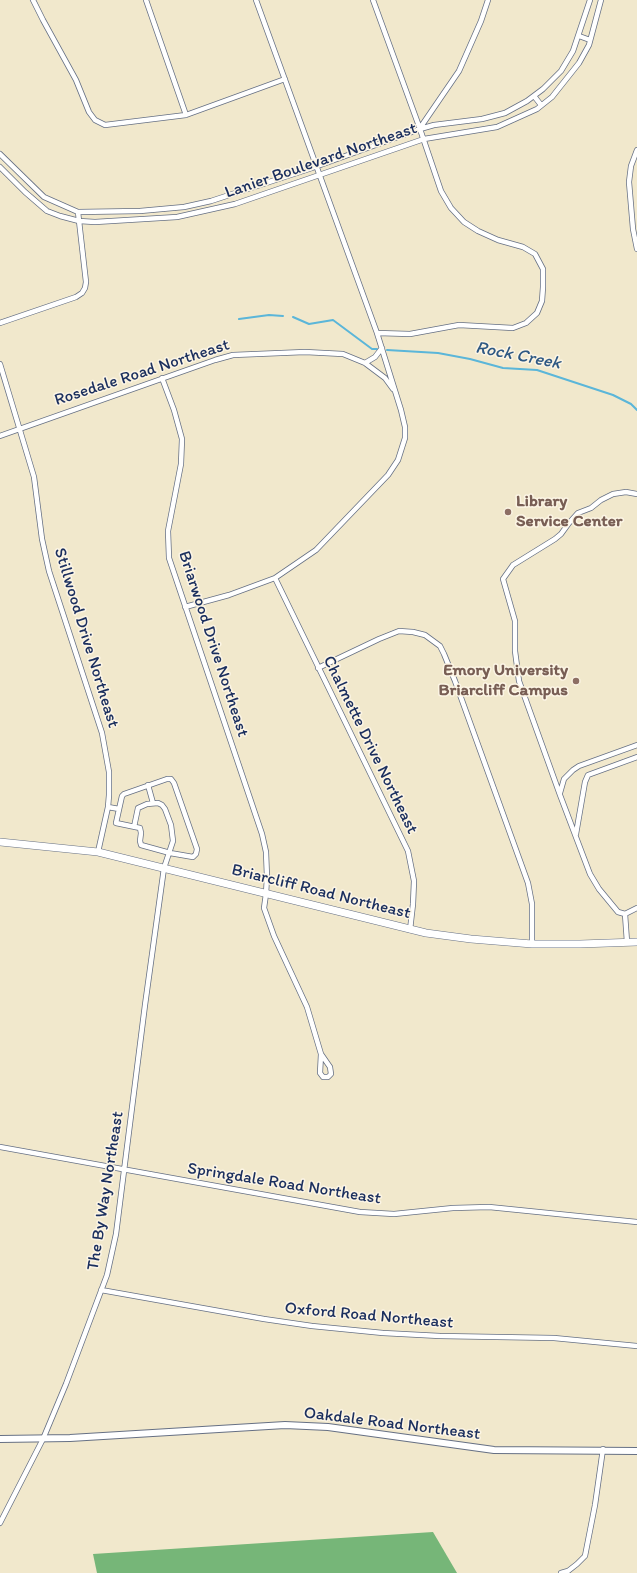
<!DOCTYPE html>
<style>
body{margin:0}
canvas{display:block;background:#f1e8cc}
</style>
<canvas width="637" height="1573"></canvas>
<script>
const g = document.querySelector('canvas').getContext('2d');
g.lineJoin = 'round';
function fill(path, color) { g.fillStyle = color; g.fill(path, 'evenodd'); }
const poly = rows => new Path2D(rows.map(r => 'M' + r).join(''));
function stroke(path, color, width, dash) { g.strokeStyle = color; g.lineWidth = width; g.lineCap = dash ? 'butt' : 'round'; g.setLineDash(dash || []); g.stroke(path); }
function label(font, color, halo, rows, align = 'center') {
  g.font = font + ' Itim,sans-serif'; g.lineWidth = 3; g.setLineDash([]); g.textBaseline = 'middle'; g.strokeStyle = halo; g.fillStyle = color; for (const [text, x, y, turn = 0] of rows) {
    g.save(); g.translate(x, y); g.rotate((+turn || 0) * Math.PI / 180); g.textAlign = isNaN(turn) ? turn : align; if (halo) g.strokeText(text, 0, 0); g.fillText(text, 0, 0); g.restore();
  }
}
fill(poly([
 [433,1532,457,1573,97,1573,93,1554]
]), '#76b678');
stroke(poly([
 [293,317,309,324,333,320,372,349,377,349],
 [239,319,269,315,283,316],
 [387,350,438,353,470,359,503,368,537,370,613,395,631,404,637,410]
]), '#5bb6d9', 2);
const minor = poly([
 [33,0,43,20,76,80,89,112,95,120,105,125,186,115,285,79],
 [146,0,186,115],
 [373,0,420,129,441,191,451,208,464,222,478,231,498,240,523,247,535,254,543,269,543,287,542,301,537,313,526,323,513,328,459,325,410,334,377,333],
 [579,36,590,40],
 [534,96,541,105],
 [420,128,459,71,481,21,488,0],
 [637,150,631,166,629,182,633,229,637,249],
 [0,154,44,197,78,212,140,211,184,207,211,201,312,168,420,129,434,125,482,119,505,113,527,101,543,89,561,71,573,51,590,0],
 [0,167,25,192,47,211,60,216,79,221,95,222,177,217,235,204,424,139,497,127,537,109,552,97,579,63,589,45,601,0],
 [0,323,76,297,82,293,85,288,86,282,78,212],
 [365,363,375,357,382,348],
 [0,364,34,477,42,539,49,571,102,733,109,772,109,795,108,807,98,852],
 [162,378,174,410,182,439,181,464,168,531,169,558,262,834,266,852,267,877,266,894,264,908,274,936,307,1007,321,1054,330,1067,331,1074,328,1077,323,1077,320,1073,321,1054],
 [0,436,215,360,233,355,305,352,343,354,365,363,385,378,393,389],
 [275,578,408,851,414,881,413,904,410,930],
 [185,607,229,595,275,578,316,550,388,475,398,460,405,438,405,427,401,410,377,333,256,0],
 [318,668,379,639,399,631,413,632,425,635,440,646,444,654,455,681,528,883,532,904,532,944],
 [167,779,171,779,174,783,197,849,196,854,193,857,170,853,141,845,140,841,141,833,140,828,116,823,122,796,124,794,167,779],
 [148,785,153,803],
 [560,793,564,779,573,770,579,766,637,745],
 [108,807,119,809],
 [576,834,585,782,588,775,637,757],
 [625,914,618,912,599,889,590,874,560,795,519,681,515,651,515,621,503,579,513,565,555,539,561,534,569,523,578,513,591,508,601,500,613,494,626,492,637,494],
 [627,942,625,914,637,908],
 [0,1147,360,1212,394,1214,453,1208,489,1207,637,1222],
 [101,1290,264,1319,312,1326,383,1333,440,1336,554,1338,637,1346],
 [0,1523,43,1439,66,1384,107,1275,116,1234,145,1005,164,868,173,841,171,825,165,809,162,805,158,803,147,804,138,808,134,827],
 [561,1573,568,1571,577,1564,585,1556,595,1505,603,1449]
]);
const tertiary = poly([
 [0,1439,70,1438,285,1425,328,1427,494,1450,637,1451]
]);
const secondary = poly([
 [0,842,98,852,426,933,471,939,532,944,580,944,637,942]
]);
stroke(minor, '#667084', 6);
stroke(tertiary, '#667084', 8);
stroke(secondary, '#667084', 8);
stroke(minor, '#fff', 4.5);
stroke(tertiary, '#fff', 6);
stroke(secondary, '#fff', 7);
for (const [x, y, r, color] of [
 [508,512,4,"#8d6e63"],
 [576,681,4,"#8d6e63"]
]) { const dot = new Path2D(); dot.arc(x, y, r, 0, 2 * Math.PI); g.fillStyle = color; g.fill(dot); stroke(dot, '#fcf5e5', 1.5); }
label('17px', '#1b2f5e', '#fcf5e5', [
 ["Lanier Boulevard Northeast",321,161,-19],
 ["Rosedale Road Northeast",142,373,-18],
 ["Stillwood Drive Northeast",86,638,73],
 ["Briarwood Drive Northeast",213,644,72],
 ["Chalmette Drive Northeast",370,745,64],
 ["Briarcliff Road Northeast",321,892,14],
 ["Springdale Road Northeast",284,1184,9],
 ["The By Way Northeast",106,1191,-81],
 ["Oxford Road Northeast",369,1316,5],
 ["Oakdale Road Northeast",392,1424,7]
]);
label('bold 17px', '#785e54', '#fcf5e5', [
 ["Library",516,502],
 ["Service Center",516,522],
 ["Emory University",568,671,"right"],
 ["Briarcliff Campus",568,691,"right"]
], 'left');
label('italic 18px', '#2e5883', '#fcf5e5', [
 ["Rock Creek",518,356,11]
]);
</script>
